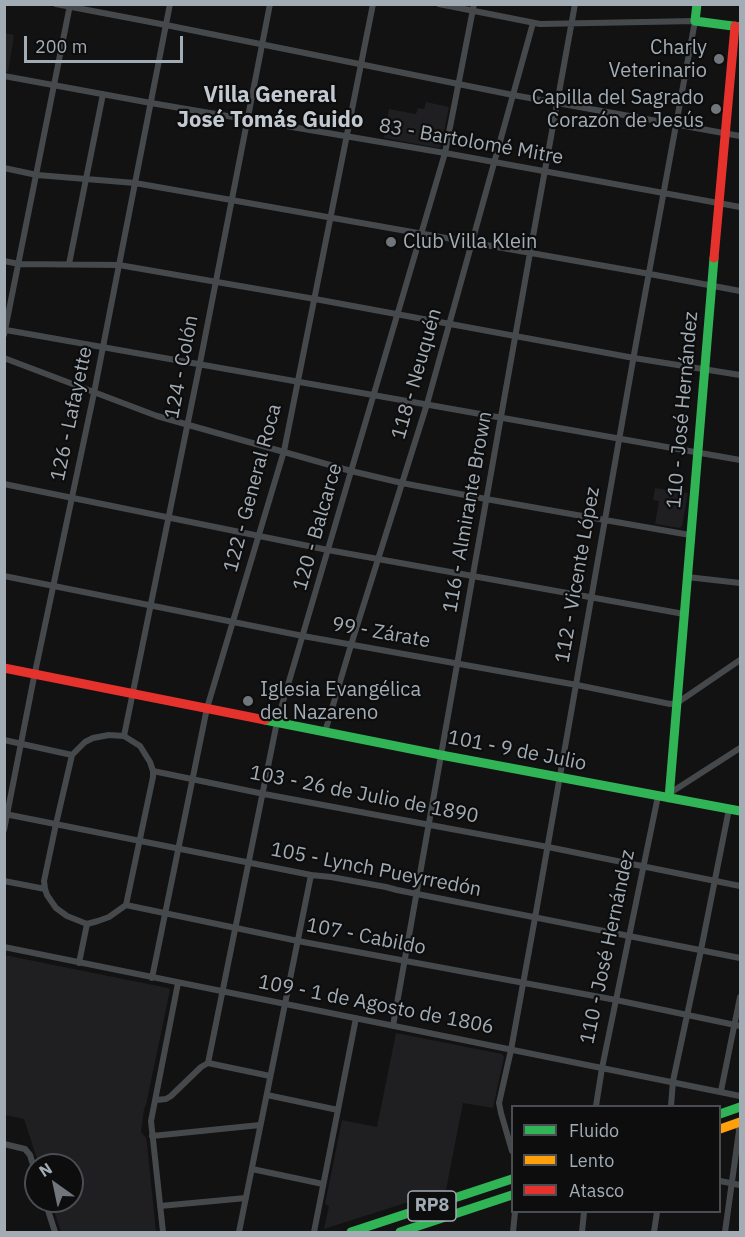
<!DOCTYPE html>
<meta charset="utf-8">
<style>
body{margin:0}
#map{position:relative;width:745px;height:1237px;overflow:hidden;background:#121213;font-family:"IBM Plex Sans",sans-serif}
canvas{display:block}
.frame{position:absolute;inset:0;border:6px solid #a2acb5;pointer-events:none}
.legend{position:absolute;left:511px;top:1105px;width:210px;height:108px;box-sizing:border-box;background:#0d0d0e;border:2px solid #494d51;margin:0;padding:8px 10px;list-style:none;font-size:18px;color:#a2acb5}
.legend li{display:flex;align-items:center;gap:12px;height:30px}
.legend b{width:30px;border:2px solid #494d51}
.north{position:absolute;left:24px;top:1153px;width:60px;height:60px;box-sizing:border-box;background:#0d0d0e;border:2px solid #494d51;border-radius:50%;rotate:327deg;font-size:16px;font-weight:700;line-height:24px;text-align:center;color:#a2acb5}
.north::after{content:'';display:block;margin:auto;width:21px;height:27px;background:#70767c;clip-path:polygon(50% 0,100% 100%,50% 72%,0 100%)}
.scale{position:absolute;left:24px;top:36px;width:159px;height:27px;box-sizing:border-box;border:3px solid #a2acb5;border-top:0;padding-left:8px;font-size:18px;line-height:21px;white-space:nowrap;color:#a2acb5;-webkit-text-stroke:4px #0d0d0e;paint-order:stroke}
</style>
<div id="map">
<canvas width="745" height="1237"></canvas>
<div class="frame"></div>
<ul class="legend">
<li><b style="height:8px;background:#30b455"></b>Fluido</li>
<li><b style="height:8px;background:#ff9f0a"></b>Lento</li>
<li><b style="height:8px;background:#e5322d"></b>Atasco</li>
</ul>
<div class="north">N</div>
<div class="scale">200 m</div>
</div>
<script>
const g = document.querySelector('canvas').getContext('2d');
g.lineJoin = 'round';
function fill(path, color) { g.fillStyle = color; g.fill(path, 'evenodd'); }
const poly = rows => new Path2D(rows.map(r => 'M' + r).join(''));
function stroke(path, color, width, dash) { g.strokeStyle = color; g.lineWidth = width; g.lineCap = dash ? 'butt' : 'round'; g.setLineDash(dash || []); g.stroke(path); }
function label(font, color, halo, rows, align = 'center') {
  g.font = font + ' "IBM Plex Sans",sans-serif'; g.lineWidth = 4.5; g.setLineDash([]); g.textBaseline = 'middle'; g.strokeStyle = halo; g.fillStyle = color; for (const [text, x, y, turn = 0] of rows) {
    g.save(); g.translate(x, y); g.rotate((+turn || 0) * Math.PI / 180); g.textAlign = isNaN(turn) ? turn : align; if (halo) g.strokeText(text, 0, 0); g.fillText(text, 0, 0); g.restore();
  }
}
fill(poly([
 [5,33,14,35,8,72,5,71],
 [426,102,449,107,441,146,439,148,384,138,389,109,416,114,418,108,424,109],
 [655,488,688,493,682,526,680,528,655,524,659,501,653,500],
 [4,955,168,988,170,990,146,1105,144,1109,141,1132,146,1138,147,1144,156,1232,61,1232,51,1201,72,1201,72,1165,39,1165,24,1119,5,1115],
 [396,1033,502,1054,504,1057,493,1108,463,1103,446,1190,324,1229,329,1206,325,1204,342,1120,377,1127]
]), '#1f1f21');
stroke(poly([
 [56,4,166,25,513,95,740,136],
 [439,4,540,24,695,21,635,349,535,918,511,1050,499,1103,501,1113,512,1151],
 [4,76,151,103,445,153,740,207],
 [4,168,37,175,135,183,650,274,740,291],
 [4,261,19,264,119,265,315,299,634,358,740,375],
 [69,264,103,94],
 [6,330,740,460],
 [4,335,70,5],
 [4,358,157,416,351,471,402,483,486,499,690,535],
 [4,484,328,550,684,614],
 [4,576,303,636,577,685,670,704,677,703,740,660],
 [687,577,740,583],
 [325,732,351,645,427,404,533,23],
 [109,735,124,736,140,746,150,762,153,771,153,777,126,905,109,917,98,921,87,924,67,916,56,908,47,895,45,889,44,881,56,824,72,755,85,742,93,738,109,735],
 [124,736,200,363,270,4],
 [4,740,72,755],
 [153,771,264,794,548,847,740,886],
 [670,793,740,748],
 [5,814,311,875,331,877,386,887,397,890,740,958],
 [4,830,33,682,94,393,170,4],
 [4,881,45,889],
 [126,905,298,941,616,1000,740,1026],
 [4,947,740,1096],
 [79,963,87,924],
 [152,978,207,708,284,451,373,4],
 [393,1026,530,253,575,4],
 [208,1063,277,722,445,153,474,4],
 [721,1091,740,997],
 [267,1095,338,1110],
 [156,1100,166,1099,171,1096,201,1067,208,1063,270,1076],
 [596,1106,602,1068,658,796],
 [671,1106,673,1081,701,950,729,809],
 [152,1136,260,1125],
 [4,1144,25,1149,30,1155,36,1174],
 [252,1169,323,1184],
 [720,1181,740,1185],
 [45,1201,55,1232],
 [160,1206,246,1198],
 [163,1232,151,1121,178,983],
 [239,1232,311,875],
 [314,1232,356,1018],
 [513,1232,515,1212],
 [582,1232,584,1212],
 [654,1232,657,1212],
 [725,1232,739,1131,738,1123]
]), '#46494c', 6);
stroke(poly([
 [697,4,695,21,740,27],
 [265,720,441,755,740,811],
 [669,798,714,258],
 [720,1114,740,1107],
 [351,1232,512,1179],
 [400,1232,512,1195]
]), '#30b455', 9);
stroke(poly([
 [720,1129,740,1122]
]), '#ff9f0a', 9);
stroke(poly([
 [714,258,735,26],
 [4,668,265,720]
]), '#e5322d', 9);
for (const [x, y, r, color] of [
 [719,59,6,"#70767c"],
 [716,109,6,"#70767c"],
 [391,242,6,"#70767c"],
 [248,701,6,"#70767c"]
]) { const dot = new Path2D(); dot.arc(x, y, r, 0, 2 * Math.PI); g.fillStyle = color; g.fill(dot); stroke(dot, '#0d0d0e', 2); }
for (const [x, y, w] of [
 [432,1206,48]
]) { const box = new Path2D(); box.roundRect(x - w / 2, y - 15, w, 30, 4.5); g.fillStyle = '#0d0d0e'; g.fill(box); stroke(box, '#a2acb5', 1.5); }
label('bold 18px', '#a2acb5', null, [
 ["RP8",432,1206]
]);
label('20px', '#a2acb5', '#0d0d0e', [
 ["Charly",707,48],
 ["Veterinario",707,71],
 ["Capilla del Sagrado",704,98],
 ["Corazón de Jesús",704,121],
 ["Club Villa Klein",403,242,"left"],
 ["Iglesia Evangélica",260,690,"left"],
 ["del Nazareno",260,713,"left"]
], 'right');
label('20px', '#a2acb5', '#0d0d0e', [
 ["83 - Bartolomé Mitre",471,142,10],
 ["124 - Colón",182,367,-79],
 ["118 - Neuquén",417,374,-74],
 ["110 - José Hernández",683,410,-85],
 ["126 - Lafayette",72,414,-78],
 ["122 - General Roca",253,488,-75],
 ["116 - Almirante Brown",468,512,-80],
 ["120 - Balcarce",318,527,-74],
 ["112 - Vicente López",578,575,-80],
 ["99 - Zárate",381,633,10],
 ["101 - 9 de Julio",517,751,11],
 ["103 - 26 de Julio de 1890",364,795,11],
 ["105 - Lynch Pueyrredón",376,870,11],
 ["107 - Cabildo",366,937,11],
 ["110 - José Hernández",608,947,-78],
 ["109 - 1 de Agosto de 1806",376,1005,11]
]);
label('bold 22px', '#c3c9d1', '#0d0d0e', [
 ["Villa General",270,96],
 ["José Tomás Guido",270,121]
]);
</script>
